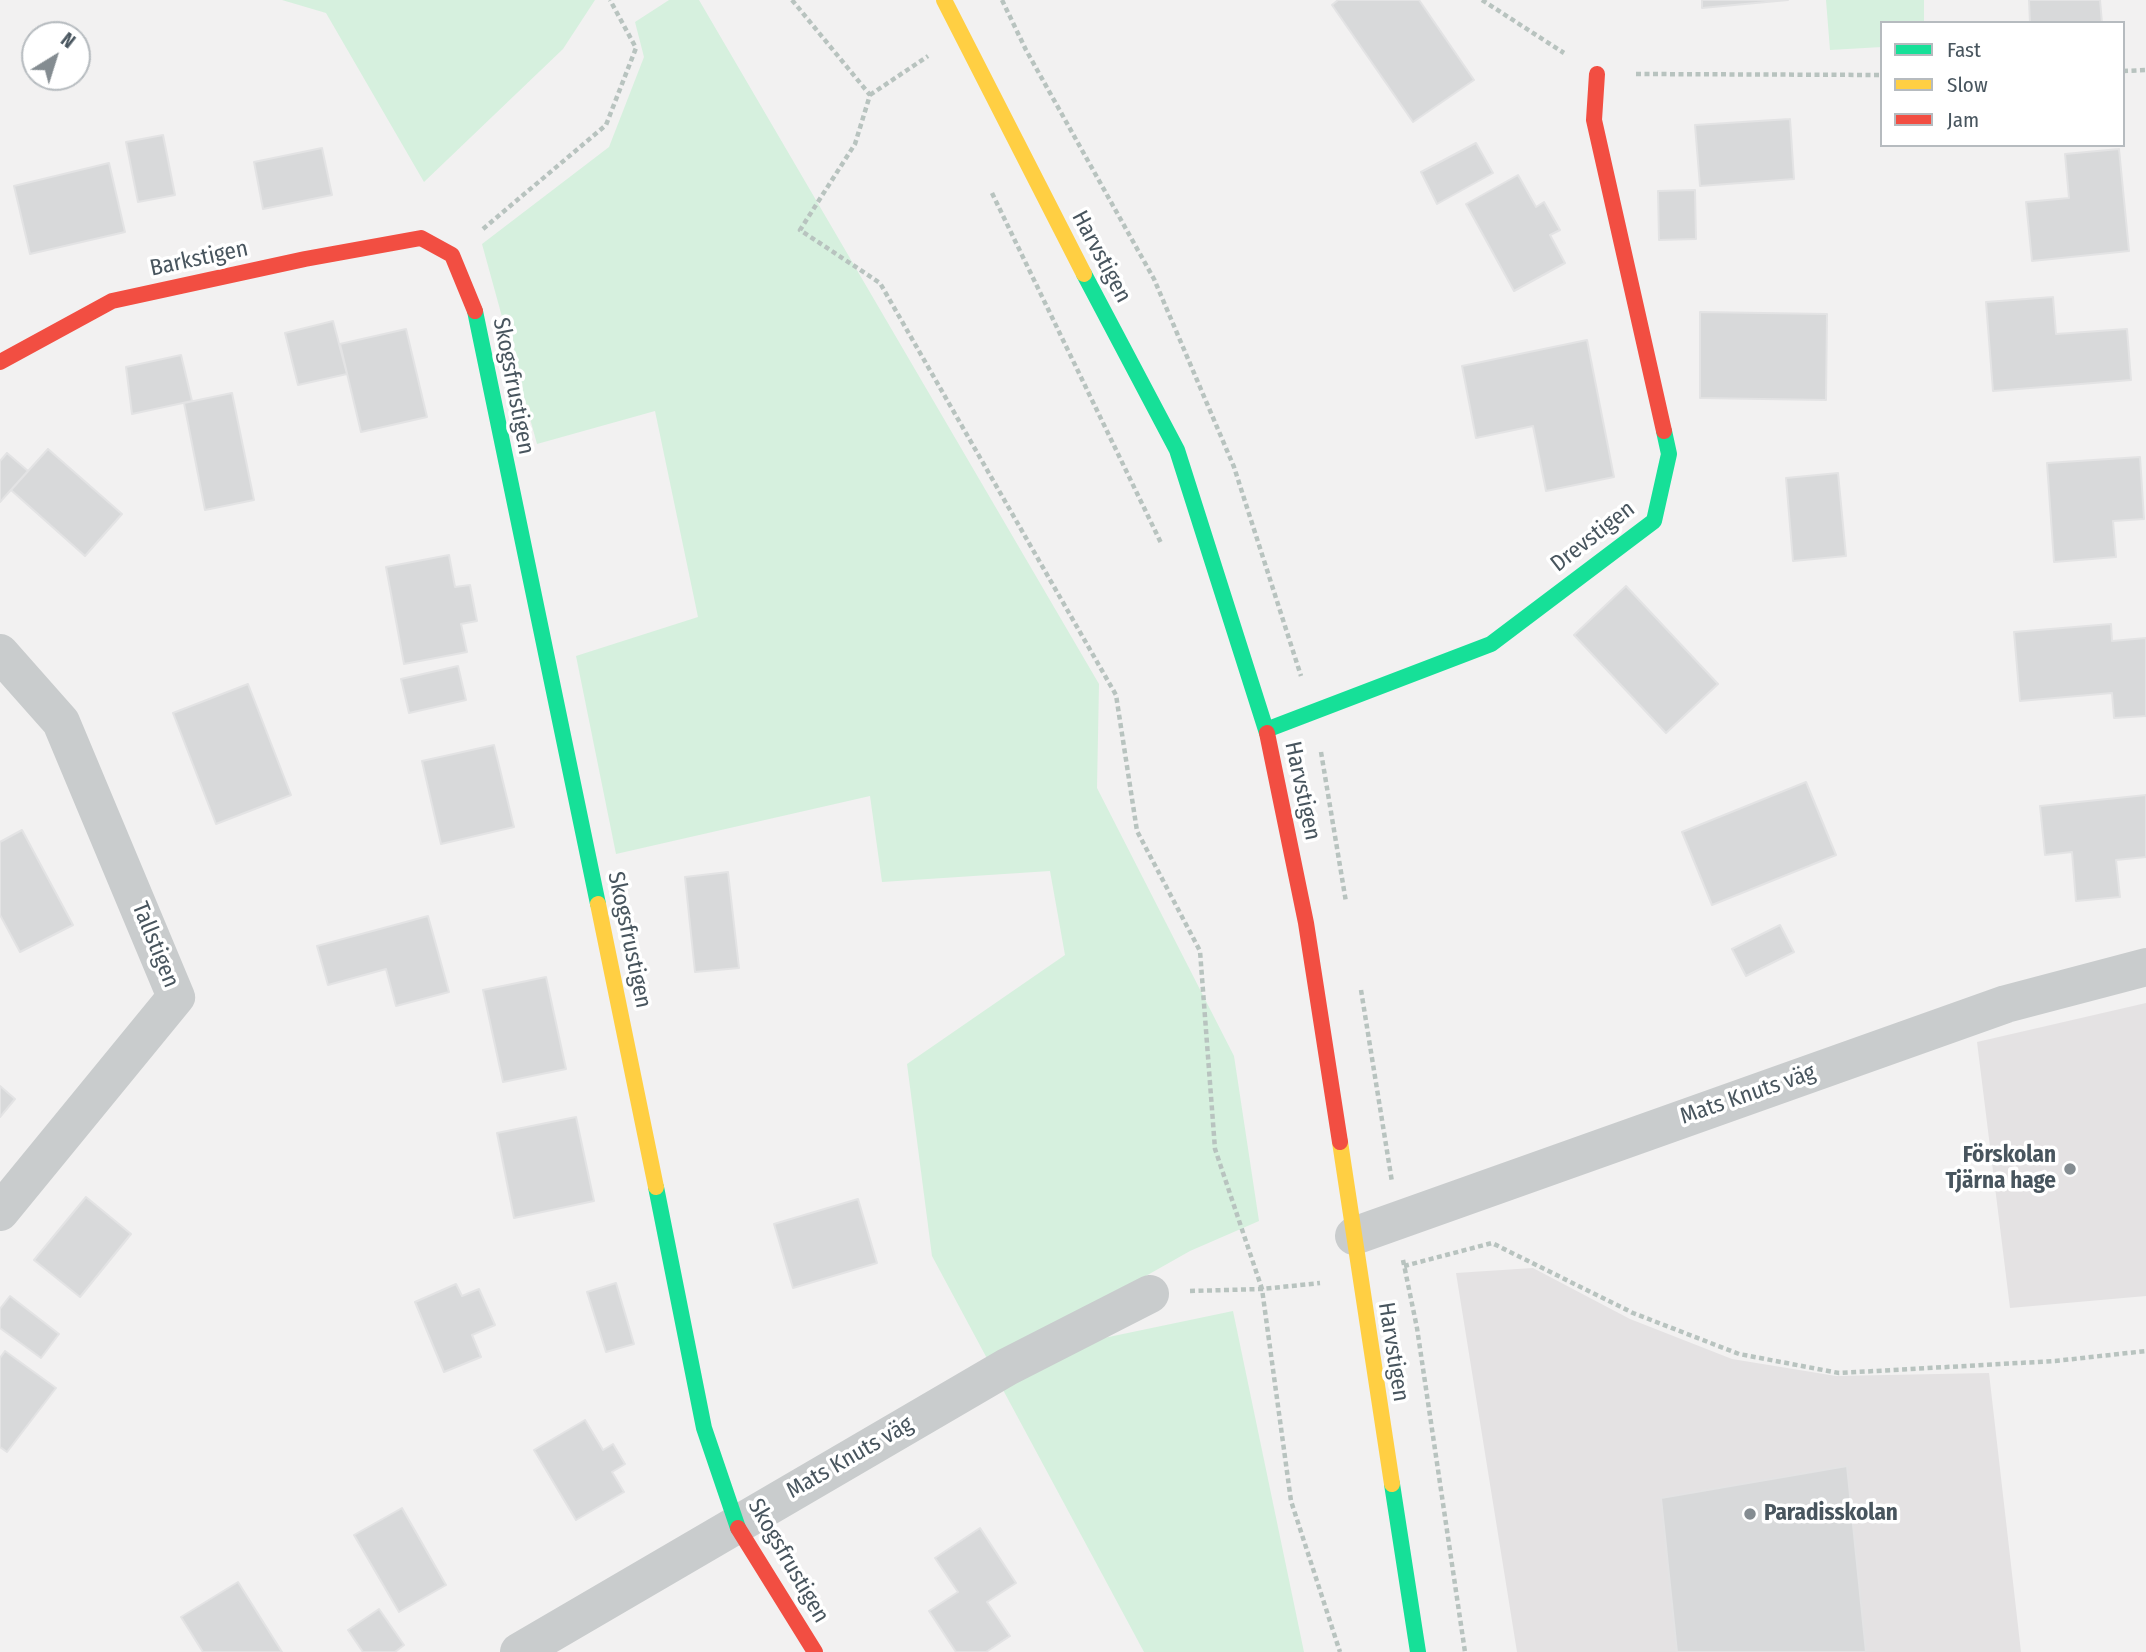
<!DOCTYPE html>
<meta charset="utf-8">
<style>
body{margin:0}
#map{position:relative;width:2146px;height:1652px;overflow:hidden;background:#f2f1f1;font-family:"Fira Sans Condensed",sans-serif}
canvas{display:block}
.legend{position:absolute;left:1880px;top:21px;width:245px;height:126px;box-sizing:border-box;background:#fff;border:2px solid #b6bbbf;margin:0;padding:9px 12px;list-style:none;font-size:21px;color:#48555e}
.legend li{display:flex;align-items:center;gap:14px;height:35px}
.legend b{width:35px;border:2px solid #b6bbbf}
.north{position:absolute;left:21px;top:21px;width:70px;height:70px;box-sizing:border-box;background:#fff;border:2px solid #b6bbbf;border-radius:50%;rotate:38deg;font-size:19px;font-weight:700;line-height:28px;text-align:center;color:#48555e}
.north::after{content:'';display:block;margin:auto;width:24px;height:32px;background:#848c91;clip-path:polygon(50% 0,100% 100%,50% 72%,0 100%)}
</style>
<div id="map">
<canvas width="2146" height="1652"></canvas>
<ul class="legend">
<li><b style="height:9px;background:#16e098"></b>Fast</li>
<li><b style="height:9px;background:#ffcf43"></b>Slow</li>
<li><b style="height:9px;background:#f24e42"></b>Jam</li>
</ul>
<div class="north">N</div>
</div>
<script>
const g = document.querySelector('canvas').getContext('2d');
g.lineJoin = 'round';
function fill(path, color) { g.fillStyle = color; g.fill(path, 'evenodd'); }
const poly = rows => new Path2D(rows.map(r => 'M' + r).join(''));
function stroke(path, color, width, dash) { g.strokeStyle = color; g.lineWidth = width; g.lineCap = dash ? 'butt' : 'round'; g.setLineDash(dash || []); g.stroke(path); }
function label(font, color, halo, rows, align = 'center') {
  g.font = font + ' "Fira Sans Condensed",sans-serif'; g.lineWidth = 7; g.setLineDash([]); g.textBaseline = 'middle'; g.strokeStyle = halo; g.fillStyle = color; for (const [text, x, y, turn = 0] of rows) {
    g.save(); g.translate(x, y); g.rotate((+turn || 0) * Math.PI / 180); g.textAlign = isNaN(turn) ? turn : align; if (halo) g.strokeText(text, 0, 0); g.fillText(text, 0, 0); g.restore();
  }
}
fill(poly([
 [2146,1003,2146,1296,2010,1308,1977,1042],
 [1533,1268,1630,1319,1732,1359,1836,1376,1989,1373,2021,1652,1517,1652,1456,1273]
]), '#e4e2e3');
fill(poly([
 [282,0,595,0,563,49,424,182,326,13],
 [669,0,699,0,1099,684,1097,788,1234,1056,1259,1221,1190,1251,990,1364,932,1256,907,1064,1065,955,1050,871,882,882,870,796,616,854,576,656,698,617,655,411,537,444,482,244,609,147,644,57,635,22],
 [1826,0,1924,0,1924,23,1882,23,1882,47,1830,50],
 [1233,1311,1304,1652,1144,1652,1002,1388,1099,1339]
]), '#d6f0de');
const building = poly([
 [1338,0,1419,0,1474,80,1413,122,1332,5,1338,0],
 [1702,0,1788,0,1702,8,1702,0],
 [2029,0,2100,0,2102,23,2030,23,2029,0],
 [1790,119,1794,179,1700,186,1695,125,1790,119],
 [163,135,175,195,138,202,126,142,163,135],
 [1476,143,1493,173,1437,204,1421,172,1476,143],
 [322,148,332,195,263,209,254,162,322,148],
 [2119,149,2129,251,2032,261,2026,202,2069,198,2065,154,2119,149],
 [109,163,125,232,30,254,14,186,109,163],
 [1518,175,1536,207,1544,202,1560,230,1550,235,1565,263,1514,291,1466,204,1518,175],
 [1695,190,1696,239,1659,240,1658,191,1695,190],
 [2053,297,2056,334,2127,329,2131,380,1993,391,1986,302,2053,297],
 [1700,312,1827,314,1826,400,1700,398,1700,312],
 [333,321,347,374,298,385,285,333,333,321],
 [406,329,427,417,361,432,340,344,406,329],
 [1587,340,1614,477,1546,491,1533,426,1476,438,1462,366,1587,340],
 [181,355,192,401,132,414,126,367,181,355],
 [232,393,254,500,205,510,184,403,232,393],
 [48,449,122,514,85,556,11,490,48,449],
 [7,453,28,471,0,502,0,461,7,453],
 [2140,457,2144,519,2113,521,2116,557,2054,562,2047,463,2140,457],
 [1838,473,1846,556,1793,561,1786,478,1838,473],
 [449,555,455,587,470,585,477,621,461,624,467,652,404,664,386,567,449,555],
 [1626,586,1718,684,1666,733,1574,635,1626,586],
 [2111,624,2112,641,2146,638,2146,716,2114,718,2112,693,2020,701,2014,632,2111,624],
 [458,666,466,700,409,713,401,679,458,666],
 [248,684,291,795,216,824,173,713,248,684],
 [494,745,514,827,441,844,422,761,494,745],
 [1806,782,1836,855,1712,905,1682,832,1806,782],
 [2146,795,2146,857,2116,860,2120,897,2076,901,2072,852,2045,855,2040,806,2146,795],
 [22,830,73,925,20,952,0,915,0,842,22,830],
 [728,872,739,968,695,972,685,877,728,872],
 [428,916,449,992,396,1006,386,969,328,985,317,946,428,916],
 [1780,925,1794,952,1746,976,1732,949,1780,925],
 [546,977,566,1069,503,1082,483,990,546,977],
 [0,1086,15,1099,0,1117,0,1086],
 [576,1117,594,1201,514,1218,497,1133,576,1117],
 [86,1197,131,1234,80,1297,34,1260,86,1197],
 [858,1199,877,1263,793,1288,774,1224,858,1199],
 [616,1283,634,1344,606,1352,587,1292,616,1283],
 [456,1284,462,1296,479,1289,495,1325,472,1335,481,1357,444,1372,415,1302,456,1284],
 [10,1296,59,1334,41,1358,0,1328,0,1309,10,1296],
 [5,1351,56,1388,7,1452,0,1447,0,1358,5,1351],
 [585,1420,603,1450,613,1444,625,1464,612,1472,624,1492,576,1520,534,1450,585,1420],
 [1847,1466,1866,1652,1677,1652,1661,1498,1847,1466],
 [402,1508,446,1585,399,1612,354,1535,402,1508],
 [980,1528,1016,1583,987,1602,1010,1636,986,1652,956,1652,929,1611,958,1592,935,1558,980,1528],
 [238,1582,282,1652,203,1652,181,1617,238,1582],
 [379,1609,404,1645,395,1652,363,1652,348,1630,379,1609]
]);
fill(building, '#d8d9da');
stroke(building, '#e3e3e4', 2);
stroke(poly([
 [792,0,870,95,855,144,800,230,880,283,1116,695,1137,831,1200,951,1215,1149,1262,1289,1291,1501,1340,1652],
 [1002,0,1026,50,1154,279,1234,467,1301,676],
 [1482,0,1564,53],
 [2123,71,2146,70],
 [1636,74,1882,75],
 [870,95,928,56],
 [992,193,1162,545],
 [483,229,606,125,636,48,610,0],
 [1321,752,1346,902],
 [1361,990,1392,1182],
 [1403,1260,1417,1328,1465,1652],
 [1404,1266,1492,1243,1633,1313,1739,1354,1839,1373,2055,1361,2146,1351],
 [1190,1291,1262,1289,1320,1283]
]), '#b8c3bf', 4.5, [5, 3.5]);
stroke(poly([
 [0,653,61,722,176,997,0,1212],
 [1354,1236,2006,1004,2146,967],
 [519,1652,1007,1367,1150,1294]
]), '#c9cccd', 38);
stroke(poly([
 [1084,274,1177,450,1267,733],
 [475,311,598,904],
 [1266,730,1491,644,1654,521,1669,454,1664,431],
 [656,1187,704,1428,738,1528],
 [1392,1484,1418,1652]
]), '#16e098', 16);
stroke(poly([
 [944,0,1084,274],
 [598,904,656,1187],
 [1340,1142,1392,1484]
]), '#ffcf43', 16);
stroke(poly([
 [1597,74,1594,120,1664,431],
 [0,362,112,301,305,259,421,238,452,255,475,311],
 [1267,733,1306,923,1340,1142],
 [738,1528,815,1652]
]), '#f24e42', 16);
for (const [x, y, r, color] of [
 [2070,1169,7,"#848c91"],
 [1750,1514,7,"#848c91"]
]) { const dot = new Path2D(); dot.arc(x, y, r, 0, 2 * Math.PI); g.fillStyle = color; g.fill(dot); stroke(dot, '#fff', 2.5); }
label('23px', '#48555e', '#fff', [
 ["Harvstigen",1101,257,62],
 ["Barkstigen",199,259,-12],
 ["Skogsfrustigen",513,386,79],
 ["Drevstigen",1593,537,-38],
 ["Harvstigen",1302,791,78],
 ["Skogsfrustigen",629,940,78],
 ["Tallstigen",155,945,68],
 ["Mats Knuts väg",1748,1095,-19],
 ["Harvstigen",1393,1352,81],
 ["Mats Knuts väg",850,1458,-30],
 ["Skogsfrustigen",788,1561,60]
]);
label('bold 23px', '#48555e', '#fff', [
 ["Förskolan",2056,1156],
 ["Tjärna hage",2056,1182],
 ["Paradisskolan",1764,1514,"left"]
], 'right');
</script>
